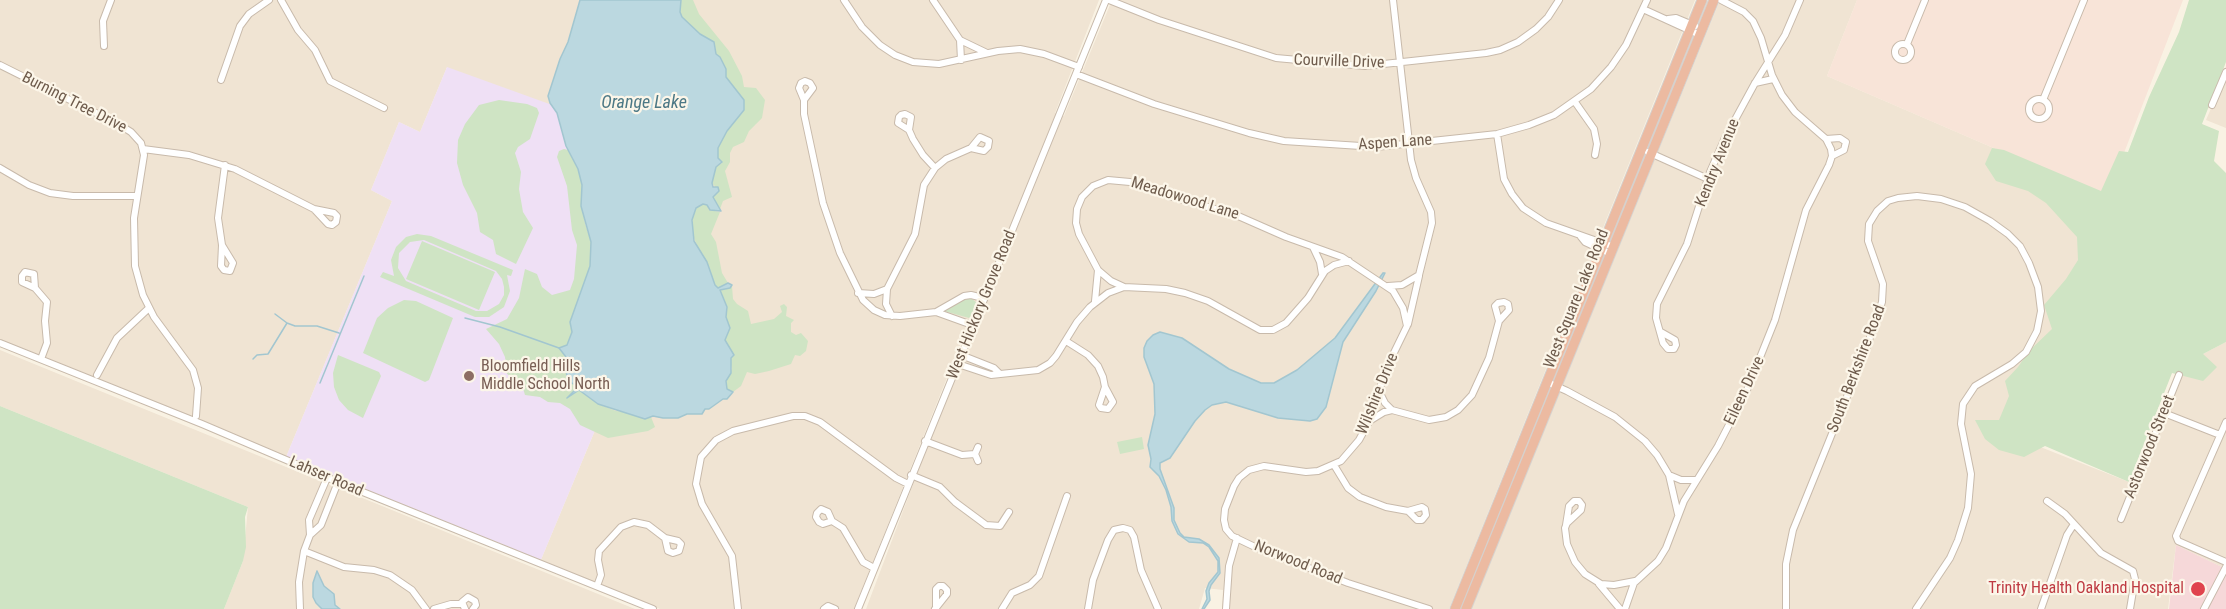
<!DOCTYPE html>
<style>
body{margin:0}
canvas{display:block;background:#f9f2e3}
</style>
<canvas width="2226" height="609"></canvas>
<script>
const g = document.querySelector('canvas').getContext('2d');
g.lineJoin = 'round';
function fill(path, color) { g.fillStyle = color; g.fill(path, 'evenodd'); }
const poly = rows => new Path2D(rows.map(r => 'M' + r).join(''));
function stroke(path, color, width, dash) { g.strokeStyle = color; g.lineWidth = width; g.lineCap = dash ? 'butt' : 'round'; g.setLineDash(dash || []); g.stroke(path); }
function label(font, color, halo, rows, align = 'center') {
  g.font = font + ' "Roboto Condensed",sans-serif'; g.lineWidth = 4.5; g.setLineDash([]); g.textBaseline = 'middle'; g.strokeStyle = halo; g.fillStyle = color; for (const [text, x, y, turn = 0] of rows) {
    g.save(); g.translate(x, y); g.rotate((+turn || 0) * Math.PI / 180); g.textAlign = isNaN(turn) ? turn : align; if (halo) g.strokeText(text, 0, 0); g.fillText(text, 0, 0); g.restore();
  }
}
fill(poly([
 [0,0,1099,0,1055,113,1064,116,1112,0,1695,0,1449,609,1222,609,1223,590,1205,588,1199,609,866,609,971,331,967,328,854,609,741,609,733,551,710,514,703,512,725,546,730,560,735,609,660,609,540,562,652,294,447,67,420,132,399,122,371,190,392,201,286,457,0,340],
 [1720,0,1857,0,1827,76,2107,197,2010,435,2129,482,2179,373,2203,354,2226,342,2226,569,2176,545,2168,609,1471,609],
 [2226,74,2226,128,2206,120],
 [0,350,269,460,635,609,224,609,243,561,248,507,0,406]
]), '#f0e4d3');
fill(poly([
 [1857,0,2183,0,2107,197,1827,76]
]), '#f8e4d8');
fill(poly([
 [447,67,696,157,652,294,540,562,286,457,392,201,371,190,399,122,420,132]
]), '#efe0f5');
fill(poly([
 [2176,545,2226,569,2226,609,2169,609]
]), '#f6d8d9');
fill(poly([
 [681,0,693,0,699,14,729,51,742,76,744,87,756,88,765,100,762,118,749,131,744,142,733,147,730,153,730,162,725,171,732,197,723,201,720,209,713,197,719,191,712,183,716,167,722,163,718,158,718,148,727,131,744,109,744,103,726,77,726,69,720,57,716,54,714,42,700,34,682,17,680,12],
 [2189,0,2226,0,2226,62,2202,124,2219,131,2214,161,2226,173,2226,342,2203,354,2217,367,2203,381,2172,373,2129,482,2045,446,2024,457,1999,450,1985,439,1975,420,1999,420,2009,396,2005,381,2018,367,2029,351,2052,329,2044,305,2066,279,2078,260,2077,237,2046,203,2028,191,1996,181,1985,164,1992,148,2004,150,2101,191,2119,151,2128,152,2149,97,2179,32],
 [499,100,527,104,537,108,539,113,530,139,518,147,515,153,521,172,519,189,523,212,533,228,516,264,496,254,493,240,480,232,477,213,463,185,457,163,458,140,465,124,479,105],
 [564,149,568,150,578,169,582,185,582,200,585,223,591,242,590,266,570,324,572,332,567,345,559,348,566,357,567,381,576,385,575,390,569,396,579,390,598,404,616,411,629,412,645,419,651,417,655,427,648,431,608,438,580,425,570,409,560,403,548,402,540,397,525,395,521,382,507,374,505,357,499,344,486,329,507,319,519,298,525,269,537,274,542,287,552,295,570,290,574,279,577,245,572,230,567,186,557,157,559,151],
 [703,204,707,205,709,210,720,212,711,234,716,242,722,273,728,283,718,288,715,285,707,262,701,255,692,233,693,213,696,207],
 [417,234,431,236,513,270,511,276,507,275,510,291,504,307,489,317,475,317,380,277,383,272,394,276,391,260,396,247,406,237],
 [424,240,496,271,502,279,504,287,504,295,499,304,487,311,476,311,406,281,398,268,399,253,410,242],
 [422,241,495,272,479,310,406,279],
 [732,286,733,299,737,304,748,311,751,324,774,319,782,312,780,306,784,304,787,307,786,316,794,320,791,323,791,332,796,335,801,333,808,341,806,351,800,356,795,355,791,364,769,371,755,374,747,372,741,386,733,392,727,389,726,380,732,369,725,340,729,328,726,317,727,307,720,290],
 [971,298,977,303,973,315,969,318,944,311,963,299],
 [404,300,416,301,453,318,429,380,425,382,363,353,377,318,388,308],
 [338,355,379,372,381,376,363,418,348,410,339,400,334,387,333,373],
 [0,406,248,507,245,517,246,547,243,561,224,609,0,609],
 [1142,437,1144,449,1120,454,1117,442]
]), '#cfe4c4');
const water = poly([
 [580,0,681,0,680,12,682,17,700,34,714,42,716,54,720,57,726,69,726,77,744,100,744,110,727,131,718,148,718,158,722,162,716,167,712,183,713,187,718,187,719,191,713,197,721,211,710,210,707,205,703,204,696,208,692,220,694,241,707,262,715,285,718,288,728,283,732,285,730,288,720,290,727,307,726,317,730,328,725,340,734,355,731,358,731,373,726,381,727,389,733,392,727,399,723,399,709,409,705,409,702,414,687,414,678,418,663,418,653,416,645,419,598,404,579,390,567,398,575,390,576,385,567,381,566,357,559,348,567,345,572,332,570,322,590,266,591,242,581,206,582,185,578,169,566,146,557,113,550,103,548,96,560,59,568,42,580,0],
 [1383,273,1385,273,1376,291,1343,342,1326,407,1317,419,1310,421,1278,418,1226,402,1212,405,1205,410,1195,421,1170,458,1160,463,1160,469,1174,508,1174,520,1180,533,1184,537,1199,539,1209,545,1219,558,1220,573,1211,585,1209,591,1210,600,1204,609,1202,609,1207,599,1206,591,1209,583,1218,572,1218,561,1209,547,1203,543,1189,542,1178,534,1172,521,1171,507,1166,490,1159,476,1150,467,1151,459,1148,445,1155,414,1154,384,1144,357,1144,348,1147,341,1153,335,1160,332,1182,338,1229,369,1261,383,1274,383,1297,370,1335,338,1383,273],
 [317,571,324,586,334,594,335,605,340,609,322,609,316,603,313,597,313,583,317,571]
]);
fill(water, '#bbd8e0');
stroke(water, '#a2c6d0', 1.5);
stroke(poly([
 [275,314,287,323,295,326,317,326,339,333],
 [465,318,500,327,559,348],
 [253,359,257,355,268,354,287,323],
 [320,383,364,276]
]), '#a2c6d0', 1.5);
const minor = poly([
 [281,0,298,30,315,50,330,81,384,108],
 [844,0,862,27,880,45,895,55,913,62,939,64,998,51,1020,49,1044,54,1079,67],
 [933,0,960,40,987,53],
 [1109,0,1159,20,1276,58,1365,66,1486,53,1500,50,1518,42,1536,29,1548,17,1559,0],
 [1643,9,1700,35],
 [1668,19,1676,18,1695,26],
 [960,40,961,60],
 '1895 52a8 8 0 1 1 16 0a8 8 0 1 1-16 0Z',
 [1907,44,1925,0],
 [104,46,103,21,111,0],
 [0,65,118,124,131,132,141,143,144,155,134,218,135,266,143,295,154,317,193,370,198,388,196,416],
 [1076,74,1154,104,1249,133,1284,141,1376,147,1497,134,1529,125,1554,115,1591,89,1611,67,1626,45,1647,0],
 [221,80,240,26,249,14,269,0],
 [1755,83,1773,79],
 '2029 109a10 10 0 1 1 20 0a10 10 0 1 1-20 0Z',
 [804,100,799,88,801,83,805,81,810,83,813,88,804,100,804,114,823,203,840,253,863,300,874,310,885,315,900,316,936,312,972,325],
 [2043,100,2084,0],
 [1575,102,1594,129,1597,144,1595,155],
 [2212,105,2226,72],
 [909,130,898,123,899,117,901,115,905,114,911,117,909,130,913,139,923,155,935,168],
 [1497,134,1504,179,1512,194,1523,208,1546,223,1614,247],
 [1826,139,1840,138,1846,142,1844,150,1832,156],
 [143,149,189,155,235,169,314,209,328,224,332,225,336,222,337,216,334,213,314,209],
 [1648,152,1708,179],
 [0,168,29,185,50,193,73,196,137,196],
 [1581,237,1585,242,1611,254],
 [222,245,233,263,230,271,224,270,221,266,222,245,218,218,225,165],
 [1313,247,1320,262,1322,274],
 [1388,286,1402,285,1419,275,1432,223,1431,212,1416,178,1411,160,1393,0],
 [1124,287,1111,281,1098,270,1079,234,1076,223,1077,209,1082,197,1093,186,1108,180,1130,182,1169,196,1236,215,1286,237,1342,257,1393,291,1403,308,1407,326,1386,369,1370,420,1359,440,1341,461,1318,471,1306,472,1264,466,1249,470,1239,478,1234,486,1225,509,1224,520,1226,529,1232,536,1255,547,1348,583,1429,609],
 [35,288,22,282,22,276,25,272,34,274,35,288,47,302,45,321,47,343,41,359],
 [858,293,874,294,887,289],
 [1095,301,1098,270],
 [936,312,964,296,971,295,983,298],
 [892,316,886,304,887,289,915,234,924,185,935,168,946,159,971,148,984,151,988,147,989,141,980,137,971,148],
 [1408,324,1419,276],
 [1661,332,1675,340,1676,345,1674,349,1668,349,1663,343,1656,318,1657,304,1687,244,1710,172,1724,140,1755,83,1785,35,1800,0],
 [1066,341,1088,355,1098,366,1103,377,1105,387,1099,405,1101,408,1108,409,1113,402,1105,387],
 [0,343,202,424,338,482,653,609],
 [961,355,994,368,999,373],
 [958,364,991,375,1038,370,1050,363,1056,356,1077,322,1090,307,1108,293,1124,287,1166,289,1185,293,1208,301,1260,330,1273,330,1286,323,1308,298,1325,271,1334,265,1349,261],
 [97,375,117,338,149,308],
 [1547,382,1567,391,1615,417,1645,441,1657,455,1669,475,1678,514],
 [1379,391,1385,403,1392,410],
 [2164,413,2220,435],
 [1371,420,1384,412,1392,410,1429,420,1446,417,1458,410,1472,395,1489,358,1499,321,1509,310,1508,304,1504,302,1498,303,1495,306,1499,321],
 [2226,422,2176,536,2178,541,2226,562],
 [925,441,962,455,975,454],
 [978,447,975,454,978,461],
 [1334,465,1348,488,1360,497,1386,507,1408,511,1417,520,1422,520,1426,515,1425,509,1422,507,1408,511],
 [911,475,940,487,955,502,986,525,1000,526,1009,512],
 [1669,475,1681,480,1696,480],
 [2047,501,2065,514,2101,553,2133,571,2135,579,2130,609],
 [2121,519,2179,375],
 [832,521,823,524,819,522,816,517,817,513,821,509,828,512,832,521,843,528,863,562,874,568],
 [1566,525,1569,506,1574,501,1579,501,1582,505,1581,510,1567,523,1565,528,1567,544,1575,562,1585,574,1601,584,1614,585,1635,581],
 [310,535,309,520,327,478],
 [304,551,344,567,374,570,390,575,412,590,426,609],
 [1599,584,1620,609],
 [597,586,601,575,598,560,599,551,621,527,634,522,648,525,665,538,668,551,673,553,679,551,681,544,678,541,665,538],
 [300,609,299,582,304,551,310,535,321,525,338,482],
 [434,609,451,604,462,604],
 [465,609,462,602,468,597,475,601,476,605,473,609],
 [738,609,732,556,702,504,696,484,701,457,716,440,733,431,793,416,805,416,820,422,896,478,908,484],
 [824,609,828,606,835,609],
 [858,609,1106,0],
 [935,609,947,594,947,590,943,586,939,586,936,589,936,606],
 [1002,609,1012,593,1030,585,1039,576,1067,496],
 [1088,609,1093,580,1108,540,1114,530,1123,528,1130,530,1134,537,1141,570,1158,609],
 [1226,609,1229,566,1237,538],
 [1625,609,1634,583,1658,561,1666,548,1684,501,1718,446,1747,390,1775,320,1806,210,1829,165,1832,156,1831,149,1826,139,1795,112,1782,95,1772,75,1761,38,1753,21,1744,12,1721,0],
 [1786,609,1786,564,1793,530,1865,352,1882,302,1883,284,1868,241,1869,224,1877,211,1888,201,1898,198,1917,196,1941,199,1965,207,1990,221,2008,234,2020,246,2029,263,2038,287,2041,311,2037,331,2026,352,2012,364,1975,386,1963,404,1961,424,1971,474,1968,508,1958,540,1950,558,1916,609],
 [2041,609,2067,535,2074,524],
 [2204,609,2226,567]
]);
const highway = poly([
 [1455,609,1702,0],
 [1466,609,1714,0]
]);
stroke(minor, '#c8baab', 8);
stroke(highway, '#d6d1cd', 11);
stroke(minor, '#fff', 6);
stroke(highway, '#ecbaa1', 9);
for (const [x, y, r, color] of [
 [469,376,6,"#8d6e63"],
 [2198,589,8,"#e0444e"]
]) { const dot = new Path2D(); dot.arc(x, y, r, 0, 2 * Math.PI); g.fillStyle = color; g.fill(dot); stroke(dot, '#fcf6e9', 2); }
label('16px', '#6e5b4c', '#fcf6e9', [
 ["Courville Drive",1339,62,2],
 ["Burning Tree Drive",74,103,27],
 ["Aspen Lane",1395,143,-4],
 ["Kendry Avenue",1718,163,-68],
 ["Meadowood Lane",1185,199,17],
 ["West Square Lake Road",1577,299,-68],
 ["West Hickory Grove Road",982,305,-68],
 ["South Berkshire Road",1857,369,-69],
 ["Eileen Drive",1745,391,-65],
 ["Wilshire Drive",1378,394,-68],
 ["Astorwood Street",2150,447,-68],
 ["Lahser Road",326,477,23],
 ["Norwood Road",1298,563,22]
]);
label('16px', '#785e54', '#fcf6e9', [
 ["Bloomfield Hills",481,367],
 ["Middle School North",481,385]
], 'left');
label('16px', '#be3a42', '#fcf6e9', [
 ["Trinity Health Oakland Hospital",2184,589]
], 'right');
label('italic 18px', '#4c7885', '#fcf6e9', [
 ["Orange Lake",644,103]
]);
</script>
